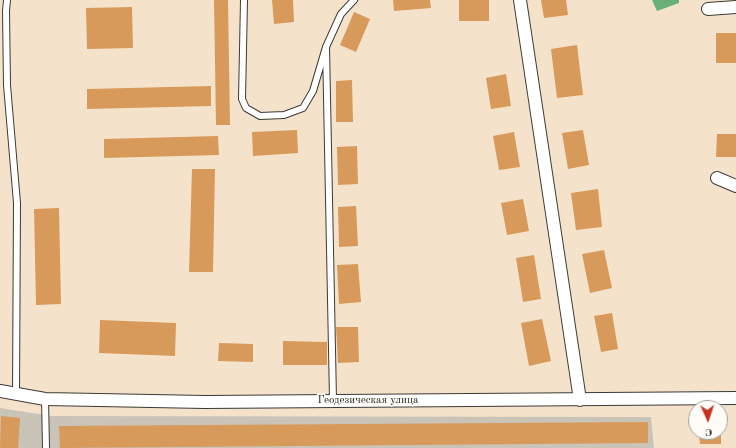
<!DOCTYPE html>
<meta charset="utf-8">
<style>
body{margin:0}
#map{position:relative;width:736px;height:448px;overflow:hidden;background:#f4e3ca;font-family:"Old Standard TT",serif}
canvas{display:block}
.north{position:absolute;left:688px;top:400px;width:40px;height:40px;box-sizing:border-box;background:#fdfcf7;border:1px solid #a3a29f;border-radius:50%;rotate:177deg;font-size:11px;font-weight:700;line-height:16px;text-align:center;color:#1c1c1c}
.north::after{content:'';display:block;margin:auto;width:14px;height:18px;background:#c8321e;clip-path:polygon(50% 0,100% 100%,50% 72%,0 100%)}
</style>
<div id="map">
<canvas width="736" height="448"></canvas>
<div class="north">С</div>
</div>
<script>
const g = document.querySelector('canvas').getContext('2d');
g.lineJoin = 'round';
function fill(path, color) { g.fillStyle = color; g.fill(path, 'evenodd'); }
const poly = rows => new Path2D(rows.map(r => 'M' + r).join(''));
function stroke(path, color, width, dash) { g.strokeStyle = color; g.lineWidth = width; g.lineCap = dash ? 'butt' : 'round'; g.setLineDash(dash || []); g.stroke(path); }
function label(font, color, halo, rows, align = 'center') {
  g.font = font + ' "Old Standard TT",serif'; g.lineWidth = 3; g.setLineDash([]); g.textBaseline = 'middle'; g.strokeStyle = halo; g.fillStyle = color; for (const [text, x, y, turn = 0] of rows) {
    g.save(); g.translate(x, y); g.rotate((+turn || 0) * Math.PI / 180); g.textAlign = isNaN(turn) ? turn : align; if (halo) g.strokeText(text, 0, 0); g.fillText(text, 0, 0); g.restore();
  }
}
fill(poly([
 [0,408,51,416,651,417,654,448,0,448]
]), '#cac3b8');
fill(poly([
 [652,0,679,0,679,3,657,11]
]), '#67b078');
fill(poly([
 [214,0,228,0,230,125,216,125],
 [272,0,293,0,294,22,274,24],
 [393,0,430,0,431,8,394,11],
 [459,0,489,0,489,21,459,21],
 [541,0,566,0,568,15,544,18],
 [132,7,133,48,87,49,86,8],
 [354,12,370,19,356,52,340,45],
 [716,33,736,33,736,63,716,63],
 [577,45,583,95,557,98,551,49],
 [506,74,511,106,491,109,486,78],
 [352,80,353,122,336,122,336,81],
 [211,86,211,106,87,109,87,89],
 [297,130,298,153,253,156,252,132],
 [583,130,589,165,568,169,562,133],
 [514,132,520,167,499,170,493,136],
 [717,134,736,134,736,157,716,157],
 [218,136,219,155,104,158,104,139],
 [357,146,358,184,338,185,337,147],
 [192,169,215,169,213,272,189,272],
 [598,189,602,227,576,230,571,193],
 [523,199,529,231,507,235,501,203],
 [356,206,358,246,339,247,338,207],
 [59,208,61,304,36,305,34,209],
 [604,250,612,288,590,293,582,254],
 [534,255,541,299,523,302,516,258],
 [358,264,361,302,339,304,337,265],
 [612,313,618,349,601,352,594,316],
 [542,319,551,361,529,366,521,323],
 [100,320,176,323,175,356,99,353],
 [336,327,358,327,359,362,338,363],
 [283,341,327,342,327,365,283,365],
 [219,343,253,344,253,362,218,361],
 [1,416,20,418,18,448,0,448],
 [648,422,648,443,60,448,59,426],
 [699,432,721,432,721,444,700,444]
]), '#d89a5a');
const service = poly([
 [7,0,6,11,7,85,17,203,16,394],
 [244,0,242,99,246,108,260,116,284,115,303,108,313,91,326,47,341,14,354,0],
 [326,47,333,400],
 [45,399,46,448]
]);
const minor = poly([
 [520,0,580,400],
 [708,9,736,7],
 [717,178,736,186],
 [0,391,45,399,205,402,736,398]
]);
stroke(service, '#3c3a36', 8);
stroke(minor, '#3c3a36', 14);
stroke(service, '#fff', 6);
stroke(minor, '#fff', 12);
label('11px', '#1c1c1c', '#fdfcf7', [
 ["Геодезическая улица",368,400]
]);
</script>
